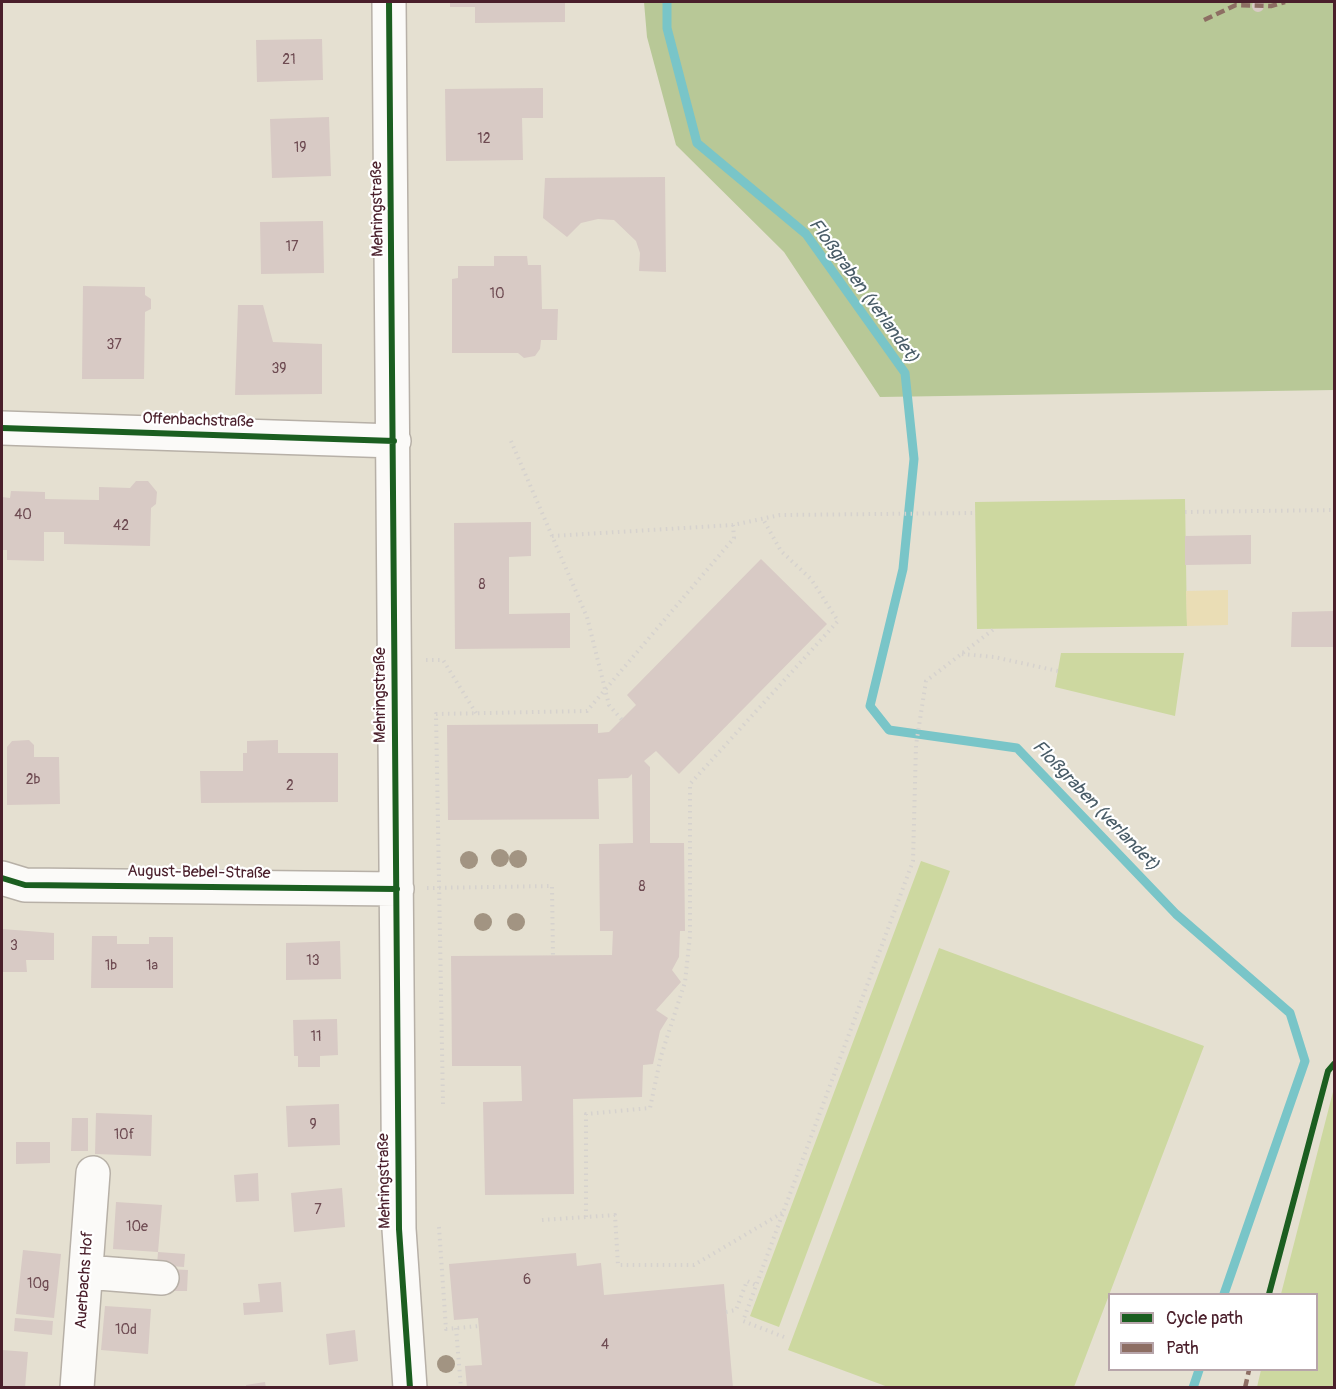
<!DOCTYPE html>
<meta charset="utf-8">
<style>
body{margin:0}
#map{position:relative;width:1336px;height:1389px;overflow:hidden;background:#e5e0d1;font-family:Pangolin,sans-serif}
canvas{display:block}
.frame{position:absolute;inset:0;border:3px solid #4a1f2b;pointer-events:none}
.legend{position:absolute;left:1108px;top:1293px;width:210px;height:78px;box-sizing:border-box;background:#fff;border:2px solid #b7a5aa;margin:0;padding:8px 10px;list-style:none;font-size:18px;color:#4a1f2b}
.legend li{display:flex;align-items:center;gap:12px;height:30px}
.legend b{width:30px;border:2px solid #b7a5aa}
</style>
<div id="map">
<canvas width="1336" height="1389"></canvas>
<div class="frame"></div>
<ul class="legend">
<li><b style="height:8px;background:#1b5e20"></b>Cycle path</li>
<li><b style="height:8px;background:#8d6e63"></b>Path</li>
</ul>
</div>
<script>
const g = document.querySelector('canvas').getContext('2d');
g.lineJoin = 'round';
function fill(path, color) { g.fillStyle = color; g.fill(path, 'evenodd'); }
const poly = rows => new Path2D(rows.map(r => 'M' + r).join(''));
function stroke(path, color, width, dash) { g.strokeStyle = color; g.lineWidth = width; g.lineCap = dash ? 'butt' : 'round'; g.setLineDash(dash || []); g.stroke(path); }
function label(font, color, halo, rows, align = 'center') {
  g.font = font + ' Pangolin,sans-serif'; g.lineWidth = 4.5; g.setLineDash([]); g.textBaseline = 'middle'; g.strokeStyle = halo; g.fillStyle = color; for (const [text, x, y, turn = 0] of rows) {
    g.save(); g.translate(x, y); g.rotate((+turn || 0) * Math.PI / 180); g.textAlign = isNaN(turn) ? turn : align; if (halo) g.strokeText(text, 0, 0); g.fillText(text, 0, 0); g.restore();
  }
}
fill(poly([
 [1185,499,1187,626,977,629,975,502],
 [1061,653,1184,653,1175,716,1055,687],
 [921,861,950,871,779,1327,750,1316],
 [939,948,1204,1046,1074,1387,888,1387,788,1350],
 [1334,1088,1334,1387,1257,1387,1261,1370,1316,1370,1316,1294,1281,1294]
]), '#cdd8a0');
fill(poly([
 [644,2,1334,2,1334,390,880,397,784,252,676,145,647,37]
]), '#b8c897');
fill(poly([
 [1228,590,1228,625,1187,626,1186,591]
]), '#eaddb5');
stroke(poly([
 [667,2,667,28,697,143,806,234,905,373,914,459,903,569,870,706,889,730,1017,748,1176,914,1290,1013,1305,1061,1224,1294],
 [1193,1388,1199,1370]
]), '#79c5c8', 9);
fill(poly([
 '1252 6a6 6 0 1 1 12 0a6 6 0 1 1-12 0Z',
 [450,2,565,2,565,22,475,23,475,7,450,7],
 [322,39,323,80,257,82,256,40],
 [543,88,543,118,522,118,523,160,446,161,445,89],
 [329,117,331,176,272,178,270,119],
 [665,177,666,272,639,271,640,253,636,241,614,220,598,219,581,223,567,237,543,218,545,178],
 [323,221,324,273,261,274,260,222],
 [494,256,527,256,528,265,541,265,542,309,558,309,557,340,541,340,540,349,535,356,524,358,518,353,452,353,452,279,458,278,458,266,494,266],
 [83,286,145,287,145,295,151,299,151,309,145,312,144,379,82,379],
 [238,305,263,305,273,342,322,344,322,394,235,395],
 [136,481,148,481,157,492,156,504,151,508,150,546,64,544,64,532,44,532,44,561,7,560,7,550,2,550,2,497,10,498,11,491,45,492,45,499,99,500,99,487,130,488],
 [531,522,531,556,509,557,509,614,570,613,570,648,455,649,454,523],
 [1251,535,1251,564,1185,565,1185,536],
 [761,559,827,624,679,774,656,751,644,761,650,767,650,843,684,843,685,931,680,931,679,957,672,970,681,982,656,1010,668,1018,660,1031,653,1064,643,1065,642,1097,573,1099,574,1194,485,1195,483,1102,522,1101,521,1066,452,1066,451,956,612,955,613,931,600,931,599,844,633,843,632,774,628,778,598,779,599,819,448,820,447,725,598,724,598,733,609,732,636,705,627,695],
 [1334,611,1334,647,1291,647,1292,612],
 [29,740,34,745,34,757,59,757,60,804,7,805,7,747,12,741],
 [278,740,278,753,338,753,338,802,201,803,200,771,243,771,243,753,247,753,247,741],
 [2,929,54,933,54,960,26,960,27,972,2,972],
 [92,936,117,936,117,944,149,944,149,937,173,937,173,988,91,988],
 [340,941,341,979,286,980,286,943],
 [337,1019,338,1055,320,1056,320,1067,298,1067,298,1056,294,1056,293,1020],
 [339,1104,340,1145,288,1147,286,1106],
 [96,1113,152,1115,151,1156,95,1154],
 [72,1118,88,1118,88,1151,71,1151],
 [16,1142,50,1142,50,1163,16,1164],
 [258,1173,259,1201,236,1202,234,1175],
 [342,1188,345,1227,294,1232,291,1193],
 [116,1202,162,1205,158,1252,113,1249],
 [23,1250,61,1254,54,1318,16,1314],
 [158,1252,185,1254,184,1267,157,1265],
 [576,1253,577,1266,601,1263,604,1295,724,1284,733,1388,467,1388,465,1366,482,1365,478,1318,454,1320,449,1264],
 [169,1269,188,1270,187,1291,168,1291],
 [281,1282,283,1312,244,1315,243,1303,260,1302,258,1284],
 [105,1306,151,1309,148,1354,101,1350],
 [15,1318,53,1321,52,1335,14,1331],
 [355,1330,358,1361,329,1365,326,1334],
 [2,1350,28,1352,25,1388,2,1388],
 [265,1382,266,1388,247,1388,246,1385]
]), '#d8cac5');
const minor = poly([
 [389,2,399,1229,410,1388],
 [2,428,394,441],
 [2,878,25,885,397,889],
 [86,1272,162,1278],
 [77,1388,93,1173]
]);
stroke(minor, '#b7b0a7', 36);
stroke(poly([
 [511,441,587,617,609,705,622,720],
 [1185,512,1334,510],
 [552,536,733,525,780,515,975,513],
 [962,654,994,657,1058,671],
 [426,660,443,660,476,713],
 [427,888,552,886,553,955],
 [443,1104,436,714,587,711,734,538,733,525],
 [586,1217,586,1114,650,1108,661,1056,685,982,690,936,690,784,838,621,811,579,781,551,763,519],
 [542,1220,615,1215,618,1265,694,1265,782,1213],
 [439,1227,446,1329,479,1326],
 [726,1312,736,1310,747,1281,756,1285],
 [456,1328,461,1388],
 [784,1337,743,1321,913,861,916,745,926,681,994,629]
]), '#d6d2ce', 4, [1.5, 4.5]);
stroke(minor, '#fbfaf8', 33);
stroke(poly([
 [1204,20,1236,5,1271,6,1285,2],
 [1245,1388,1249,1370]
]), '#8d6e63', 4.5, [9, 4.5]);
stroke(poly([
 [389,2,399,1229,410,1388],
 [2,428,394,441],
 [2,878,25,885,397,889],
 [1269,1294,1328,1071,1334,1064]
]), '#1b5e20', 6);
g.fillStyle = '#a29482';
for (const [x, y] of [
 [500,858],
 [518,859],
 [469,860],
 [483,922],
 [516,922],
 [446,1364]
]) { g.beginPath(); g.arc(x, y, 9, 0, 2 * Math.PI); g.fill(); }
label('14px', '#6e4b52', null, [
 ["21",289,60],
 ["12",484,139],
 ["19",300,148],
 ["17",292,247],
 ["10",497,294],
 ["37",114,345],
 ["39",279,369],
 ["40",23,515],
 ["42",121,526],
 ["8",482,585],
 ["2b",33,780],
 ["2",290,786],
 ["8",642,887],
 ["3",14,946],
 ["13",313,961],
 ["1b",111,966],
 ["1a",152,966],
 ["11",316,1037],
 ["9",313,1125],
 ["10f",124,1135],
 ["7",318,1210],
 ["10e",137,1227],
 ["6",527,1280],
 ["10g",38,1284],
 ["10d",126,1330],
 ["4",605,1345]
]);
label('16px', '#4a1f2b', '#fff', [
 ["Mehringstraße",378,209,-91],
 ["Offenbachstraße",198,421,2],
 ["Mehringstraße",381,695,-90],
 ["August-Bebel-Straße",199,873,1],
 ["Mehringstraße",385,1181,-91],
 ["Auerbachs Hof",85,1280,-86]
]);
label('italic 18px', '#4a5d68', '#fff', [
 ["Floßgraben (verlandet)",863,291,54],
 ["Floßgraben (verlandet)",1095,806,46]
]);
</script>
